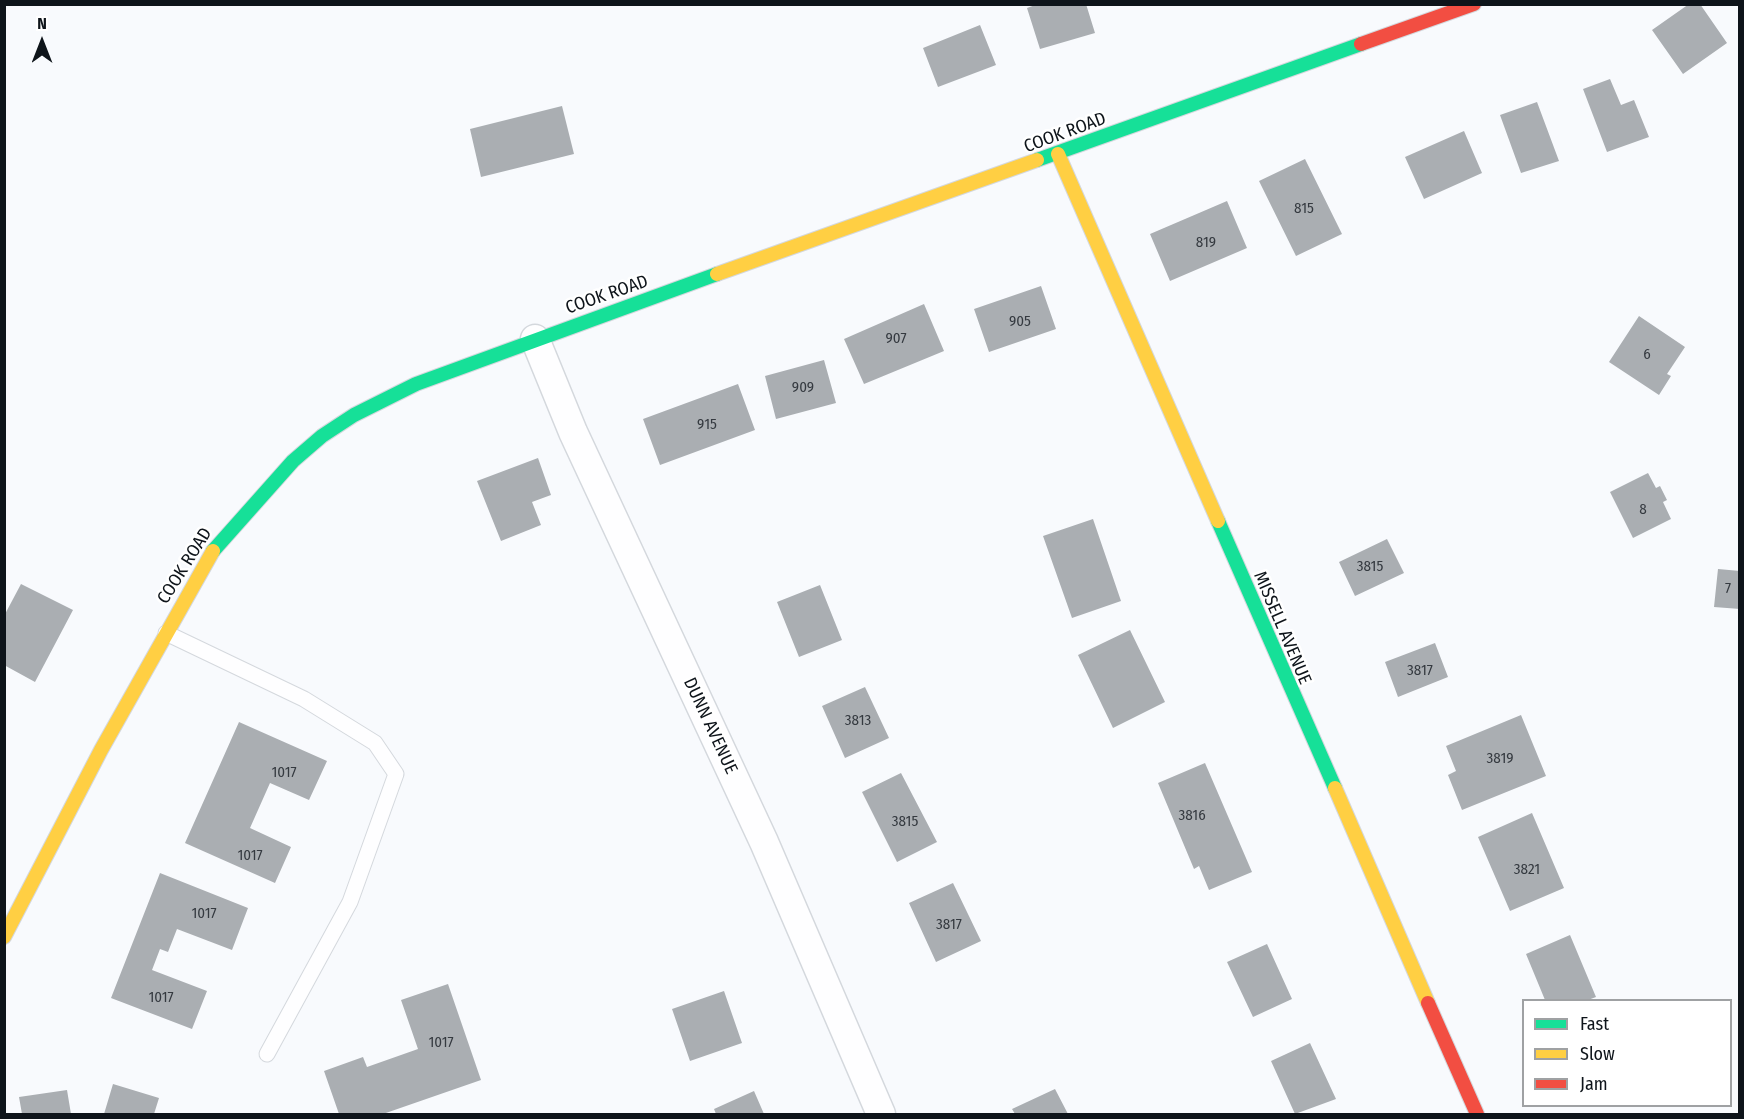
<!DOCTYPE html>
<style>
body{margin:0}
#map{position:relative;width:1744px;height:1119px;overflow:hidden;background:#f8fafd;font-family:"Fira Sans Condensed",sans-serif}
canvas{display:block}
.frame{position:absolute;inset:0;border:6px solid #0e141a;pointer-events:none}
.legend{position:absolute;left:1522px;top:999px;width:210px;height:108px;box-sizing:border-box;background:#fff;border:2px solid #9fa1a3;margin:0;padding:8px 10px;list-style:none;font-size:18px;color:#0e141a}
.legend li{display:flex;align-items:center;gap:12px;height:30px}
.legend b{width:30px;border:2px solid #9fa1a3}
.north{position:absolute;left:12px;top:12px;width:60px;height:60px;-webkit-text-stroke:4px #fff;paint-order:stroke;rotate:0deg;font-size:16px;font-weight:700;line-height:24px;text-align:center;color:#0e141a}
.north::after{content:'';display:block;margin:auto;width:21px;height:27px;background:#0e141a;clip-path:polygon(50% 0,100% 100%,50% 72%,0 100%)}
</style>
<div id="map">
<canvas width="1744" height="1119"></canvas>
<div class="frame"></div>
<ul class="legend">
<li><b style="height:8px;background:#16e098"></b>Fast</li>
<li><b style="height:8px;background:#ffcf43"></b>Slow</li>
<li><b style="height:8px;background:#f24e42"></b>Jam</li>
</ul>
<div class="north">N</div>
</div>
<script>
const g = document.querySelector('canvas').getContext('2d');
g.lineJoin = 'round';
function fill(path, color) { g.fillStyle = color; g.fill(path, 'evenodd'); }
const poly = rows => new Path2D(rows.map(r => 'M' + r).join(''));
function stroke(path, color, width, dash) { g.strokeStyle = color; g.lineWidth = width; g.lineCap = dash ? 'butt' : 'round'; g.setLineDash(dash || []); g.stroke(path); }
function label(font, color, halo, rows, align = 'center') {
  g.font = font + ' "Fira Sans Condensed",sans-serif'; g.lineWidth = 5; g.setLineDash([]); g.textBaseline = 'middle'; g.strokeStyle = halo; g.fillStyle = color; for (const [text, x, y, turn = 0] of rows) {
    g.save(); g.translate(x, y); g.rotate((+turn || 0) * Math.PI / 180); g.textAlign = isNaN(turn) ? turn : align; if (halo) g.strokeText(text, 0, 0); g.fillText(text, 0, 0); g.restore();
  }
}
fill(poly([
 [1038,4,1086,4,1095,33,1040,49,1027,8],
 [1689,4,1700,4,1727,43,1683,74,1652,30],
 [980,25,996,65,938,87,923,48],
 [1610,79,1621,105,1634,100,1649,137,1607,152,1583,89],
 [1537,102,1559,161,1521,173,1500,115],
 [562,106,574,154,481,177,470,129],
 [1464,131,1482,173,1424,199,1405,157],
 [1305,159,1342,234,1296,256,1259,181],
 [1227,201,1247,248,1170,281,1150,234],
 [1041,286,1056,329,989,352,974,309],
 [924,304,944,351,864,384,844,339],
 [1639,316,1685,347,1667,374,1671,376,1659,395,1609,362],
 [824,360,836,403,776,419,765,376],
 [738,384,755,430,660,465,643,419],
 [538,458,551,495,532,502,541,525,501,541,477,481],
 [1648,473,1656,488,1660,486,1667,500,1663,502,1671,519,1633,538,1610,492],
 [1093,519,1121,601,1072,618,1043,536],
 [1387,539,1404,573,1355,596,1339,562],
 [1718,569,1740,571,1740,609,1714,607],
 [21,584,73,610,35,682,4,665,4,616],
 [820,585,842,640,799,657,777,602],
 [1130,630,1165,702,1113,728,1078,655],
 [1435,643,1448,677,1398,697,1385,662],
 [865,687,889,738,845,758,822,706],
 [1521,715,1546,776,1462,810,1448,775,1456,771,1446,746],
 [239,722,327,761,309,800,270,783,250,828,291,847,275,883,185,843],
 [1205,763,1252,872,1209,890,1199,866,1194,869,1158,783],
 [901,773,937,842,897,862,862,792],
 [1532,813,1564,888,1510,911,1478,837],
 [160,873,248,908,232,950,177,929,168,952,160,949,152,970,207,991,192,1029,111,998],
 [953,883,981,941,936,962,909,903],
 [1570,935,1596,997,1588,1000,1545,1000,1526,954],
 [1267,944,1292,999,1253,1017,1227,962],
 [448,984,481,1080,383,1114,339,1114,324,1071,363,1057,367,1067,418,1049,401,1000],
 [724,991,742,1043,690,1061,672,1009],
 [1310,1043,1336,1099,1295,1114,1271,1061],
 [113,1084,159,1098,154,1114,104,1114],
 [1055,1089,1068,1114,1015,1114,1012,1109],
 [67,1090,71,1114,22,1114,19,1097],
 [754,1091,764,1114,716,1114,714,1109]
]), '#aaaeb2');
const lane = poly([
 [166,633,304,699,375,743,396,774,350,902,267,1054]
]);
const street = poly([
 [535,339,573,432,764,842,881,1114]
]);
const fast = poly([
 [1037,160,1361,44],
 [1218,521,1335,788],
 [213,551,293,461,322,436,354,415,416,384,717,274]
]);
const slow = poly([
 [1058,154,1218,521],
 [717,274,1037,160],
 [1335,788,1428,1003],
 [4,937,101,750,213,551]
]);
const jam = poly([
 [1361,44,1474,4],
 [1428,1003,1477,1114]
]);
stroke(lane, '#d4d8dd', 17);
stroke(street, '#d4d8dd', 31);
stroke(fast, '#d4d8dd', 16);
stroke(slow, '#d4d8dd', 16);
stroke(jam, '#d4d8dd', 16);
stroke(lane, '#fefeff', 15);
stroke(street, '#fefeff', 28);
stroke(fast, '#16e098', 14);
stroke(slow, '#ffcf43', 14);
stroke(jam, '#f24e42', 14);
label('15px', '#353a40', null, [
 ["815",1304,209],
 ["819",1206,243],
 ["905",1020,322],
 ["907",896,339],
 ["6",1647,355],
 ["909",803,388],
 ["915",707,425],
 ["8",1643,510],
 ["3815",1370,567],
 ["7",1728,589],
 ["3817",1420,671],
 ["3813",858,721],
 ["3819",1500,759],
 ["1017",284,773],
 ["3816",1192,816],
 ["3815",905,822],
 ["1017",250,856],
 ["3821",1527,870],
 ["1017",204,914],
 ["3817",949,925],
 ["1017",161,998],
 ["1017",441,1043]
]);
label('18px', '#0e141a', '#fff', [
 ["COOK ROAD",1065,133,-20],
 ["COOK ROAD",607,295,-19],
 ["COOK ROAD",185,566,-58],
 ["MISSELL AVENUE",1282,628,67],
 ["DUNN AVENUE",710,726,65]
]);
</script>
